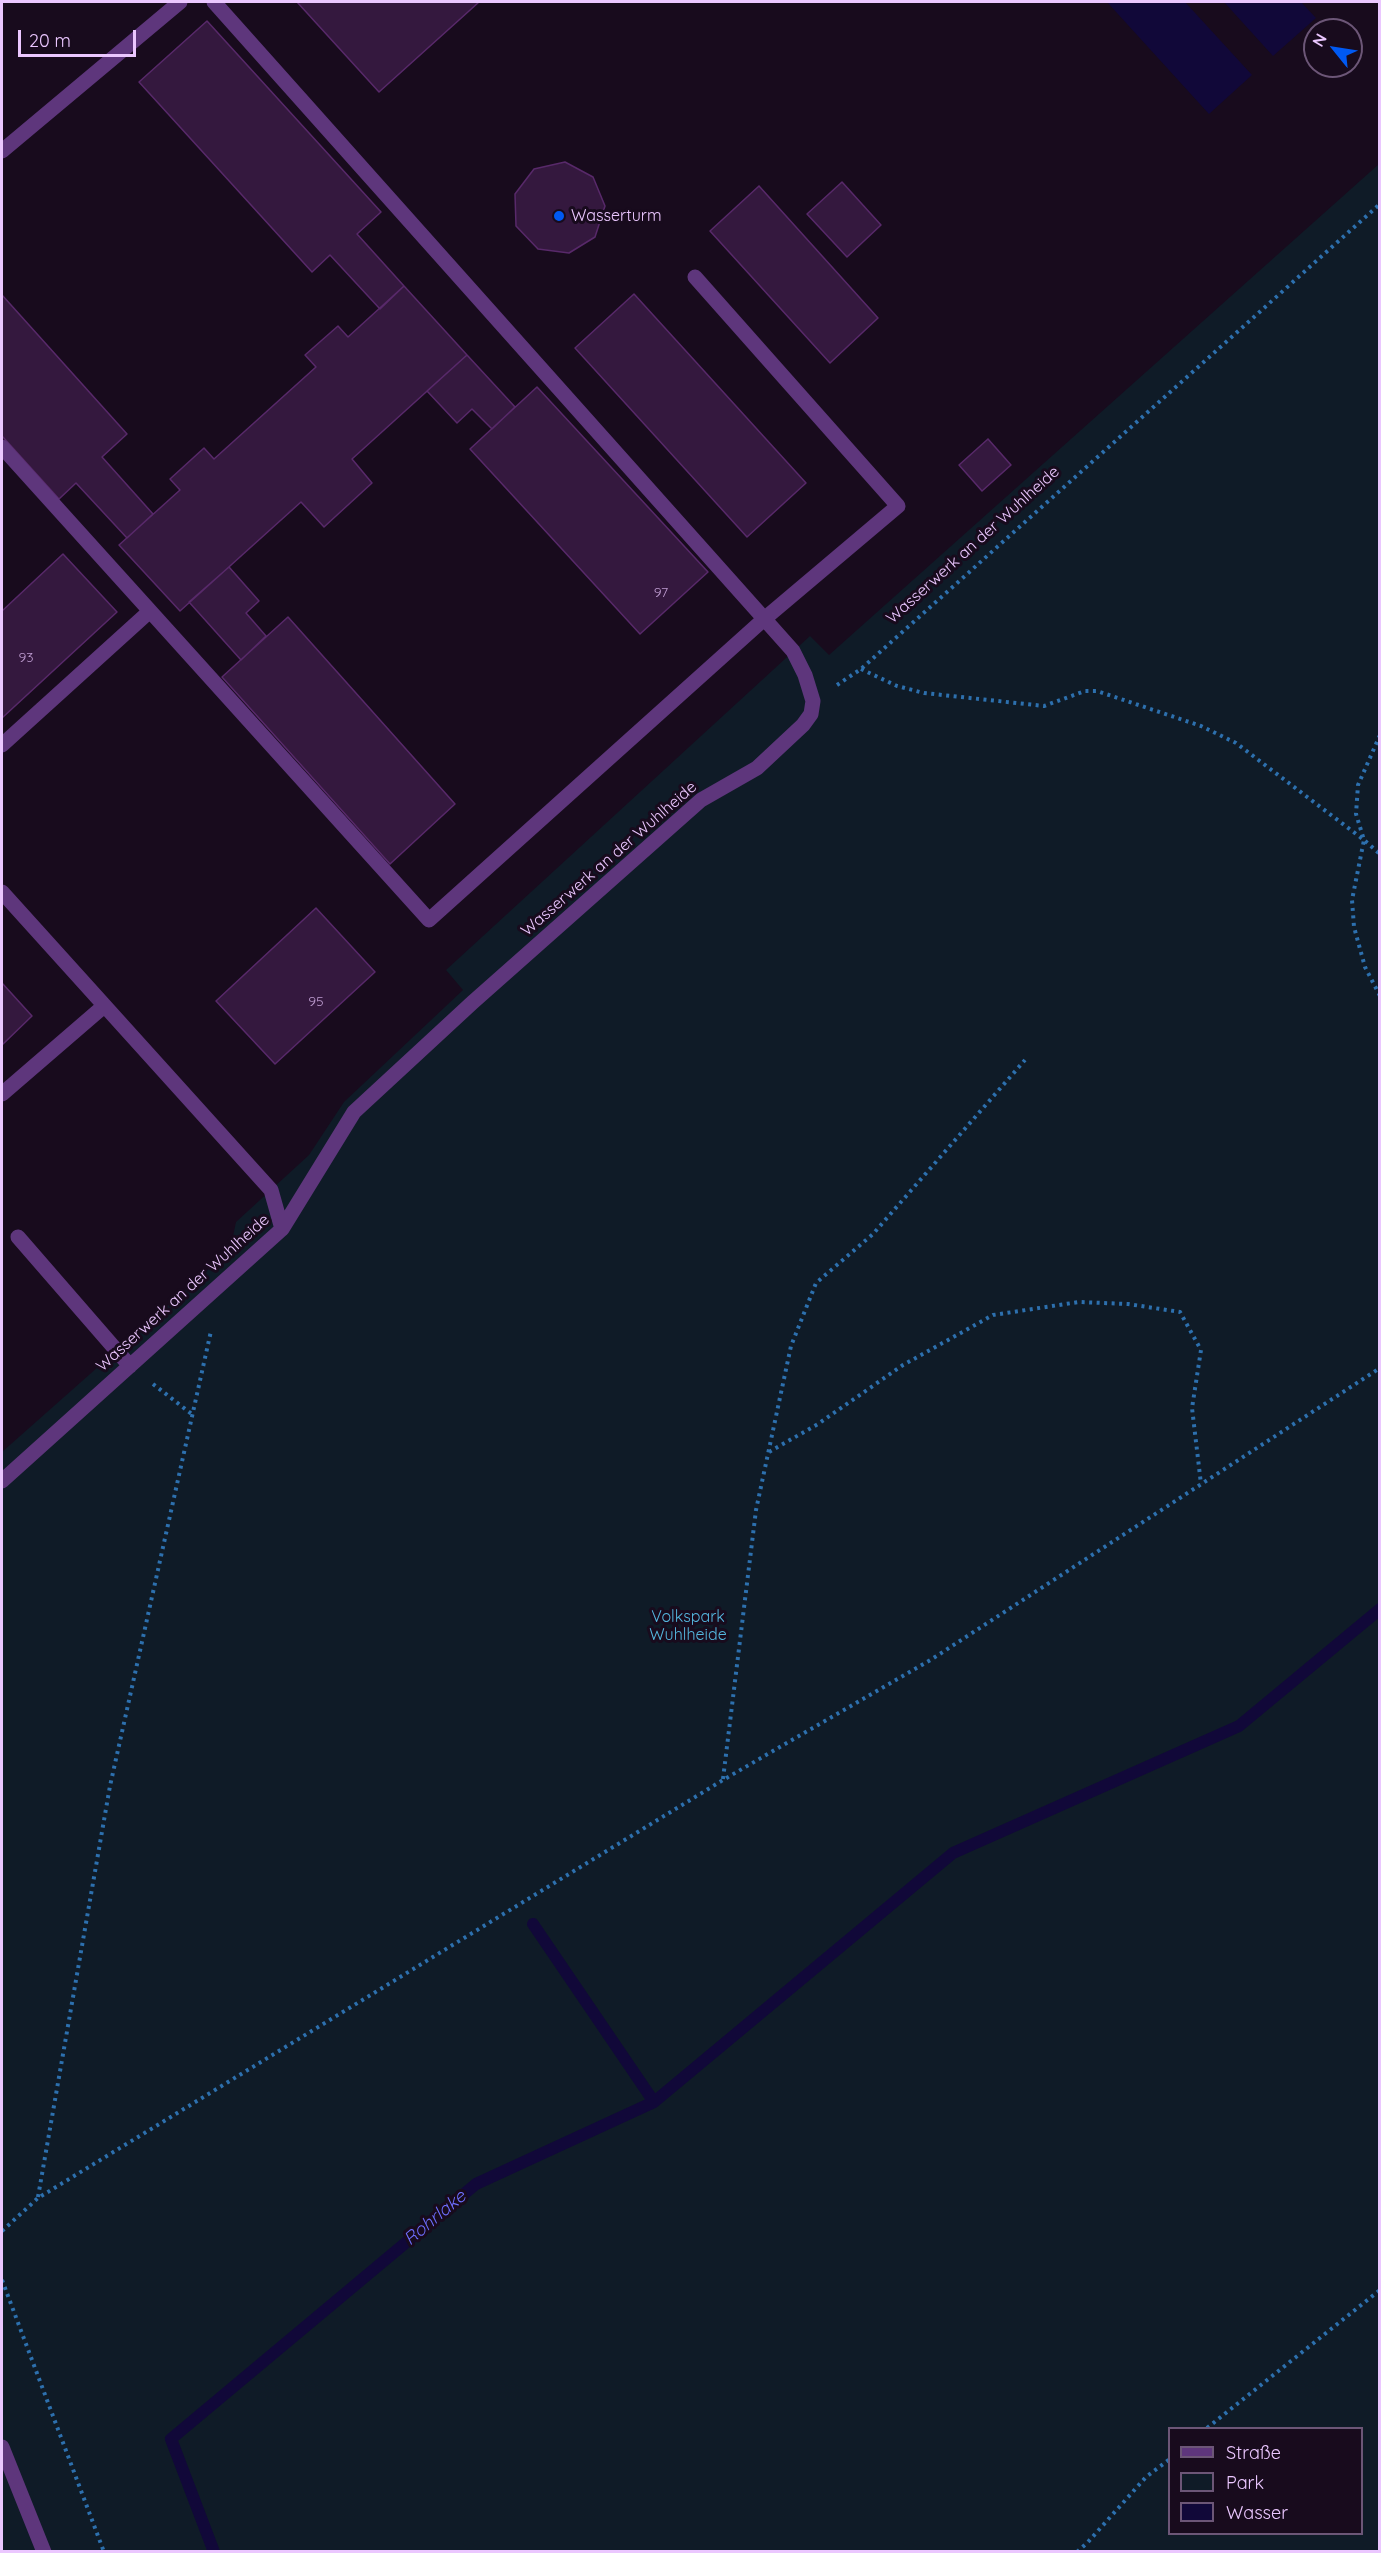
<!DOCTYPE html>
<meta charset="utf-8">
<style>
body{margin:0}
#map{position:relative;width:1381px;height:2553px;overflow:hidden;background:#180b1d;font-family:Quicksand,sans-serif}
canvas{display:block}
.frame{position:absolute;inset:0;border:3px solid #ebc7ff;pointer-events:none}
.legend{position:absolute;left:1168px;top:2427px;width:195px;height:108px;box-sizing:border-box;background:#180b1d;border:2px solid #6c5677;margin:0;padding:8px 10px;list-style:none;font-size:18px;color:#ebc7ff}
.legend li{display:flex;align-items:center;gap:12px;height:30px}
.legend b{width:30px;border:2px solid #6c5677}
.north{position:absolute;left:1303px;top:18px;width:60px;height:60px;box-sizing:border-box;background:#180b1d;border:2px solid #6c5677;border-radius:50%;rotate:300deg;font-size:16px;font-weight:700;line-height:24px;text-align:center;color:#ebc7ff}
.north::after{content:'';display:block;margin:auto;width:21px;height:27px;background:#0059f2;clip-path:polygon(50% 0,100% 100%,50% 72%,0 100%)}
.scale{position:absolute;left:18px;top:30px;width:118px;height:27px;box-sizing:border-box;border:3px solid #ebc7ff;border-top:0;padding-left:8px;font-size:18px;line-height:21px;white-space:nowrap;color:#ebc7ff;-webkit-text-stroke:4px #180b1d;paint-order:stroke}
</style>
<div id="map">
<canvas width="1381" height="2553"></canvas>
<div class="frame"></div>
<ul class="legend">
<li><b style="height:8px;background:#5e367c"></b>Straße</li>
<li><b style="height:16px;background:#0f1b27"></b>Park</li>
<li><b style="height:16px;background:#110839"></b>Wasser</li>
</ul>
<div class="north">N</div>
<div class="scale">20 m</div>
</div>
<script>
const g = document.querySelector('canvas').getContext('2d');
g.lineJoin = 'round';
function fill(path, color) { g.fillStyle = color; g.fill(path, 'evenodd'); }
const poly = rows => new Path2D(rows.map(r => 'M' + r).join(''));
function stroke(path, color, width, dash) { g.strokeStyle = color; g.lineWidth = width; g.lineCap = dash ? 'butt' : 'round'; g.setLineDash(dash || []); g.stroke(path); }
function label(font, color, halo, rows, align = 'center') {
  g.font = font + ' Quicksand,sans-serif'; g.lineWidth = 6; g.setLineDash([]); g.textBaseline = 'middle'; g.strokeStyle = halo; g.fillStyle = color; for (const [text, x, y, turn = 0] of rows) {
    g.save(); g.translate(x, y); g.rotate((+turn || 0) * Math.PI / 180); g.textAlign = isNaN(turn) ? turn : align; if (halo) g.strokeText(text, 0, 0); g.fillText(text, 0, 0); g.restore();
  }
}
fill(poly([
 [1379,164,1379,2551,2,2551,2,1452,230,1250,236,1222,309,1155,344,1102,463,990,446,970,810,636,829,655],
 [1170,2428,1362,2428,1362,2534,1170,2534]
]), '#0f1b27');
fill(poly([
 [1107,2,1185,2,1252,75,1209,114],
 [1224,2,1301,2,1316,18,1273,56]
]), '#110839');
stroke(poly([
 [654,2102,953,1853,1239,1726,1380,1609],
 [214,2552,171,2439,476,2184,654,2102,533,1924]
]), '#110839', 12);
const building = poly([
 [297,2,479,2,379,92,297,2],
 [207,21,381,212,357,234,404,286,380,309,330,255,312,272,139,82,207,21],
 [565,162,593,177,605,206,595,237,569,253,538,249,516,226,515,194,534,169,565,162],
 [842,182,881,225,847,257,807,214,842,182],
 [759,186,878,318,830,363,710,231,759,186],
 [404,286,467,355,352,459,372,483,324,527,301,502,180,611,119,545,180,490,170,479,204,448,214,459,316,367,305,355,338,326,348,337,404,286],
 [634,294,806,483,747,537,575,348,634,294],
 [2,295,127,434,102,457,153,514,127,538,76,483,59,499,2,436,2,295],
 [467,355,515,407,492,429,472,409,457,423,427,391,467,355],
 [537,387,708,572,640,634,470,449,537,387],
 [988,439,1011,465,982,491,959,465,988,439],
 [63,554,117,612,2,718,2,611,63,554],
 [229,567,259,601,246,613,266,636,241,660,189,602,229,567],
 [288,617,455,804,390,864,222,677,288,617],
 [316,908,375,972,275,1064,216,1001,316,908],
 [2,983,32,1016,2,1045,2,983]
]);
fill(building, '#34183e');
stroke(building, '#58296a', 1.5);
stroke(poly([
 [861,669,897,686,924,693,1044,706,1085,691,1097,691,1201,726,1236,743,1364,840,1352,900,1354,927,1365,967,1380,996],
 [837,685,861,669,1380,204],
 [1380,735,1358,785,1356,814,1364,840,1380,854],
 [153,1384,193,1415],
 [769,1452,818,1424,903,1365,993,1315,1079,1302,1128,1304,1180,1312,1201,1350,1192,1408,1201,1484],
 [723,1779,756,1510,791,1346,816,1283,873,1234,1025,1060],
 [38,2197,110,1786,211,1331],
 [2,2231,38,2198,723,1780,932,1659,1380,1368],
 [2,2280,104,2552],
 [1207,2428,1380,2290],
 [1077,2552,1088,2542,1146,2477,1170,2459]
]), '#2d70ae', 4, [3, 4.5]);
stroke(poly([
 [2,151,180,2],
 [2,447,429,920,763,620,898,506,695,277],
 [2,745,150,611],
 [2,892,271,1190,282,1229],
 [2,1094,104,1006],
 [18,1237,130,1366],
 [2,1481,282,1229,354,1112,473,1002,701,800,757,768,803,725,811,714,813,701,805,675,793,651,214,2],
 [2,2447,44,2552]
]), '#5e367c', 15);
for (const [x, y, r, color] of [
 [559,216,6,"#0059f2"]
]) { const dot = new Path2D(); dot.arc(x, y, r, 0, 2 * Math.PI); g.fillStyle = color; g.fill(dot); stroke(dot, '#180b1d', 2); }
label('14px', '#bd9bcf', null, [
 ["97",661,593],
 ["93",26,658],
 ["95",316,1002]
]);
label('16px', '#ebc7ff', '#180b1d', [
 ["Wasserturm",571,216]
], 'left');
label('16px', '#ebc7ff', '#180b1d', [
 ["Wasserwerk an der Wuhlheide",973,545,-42],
 ["Wasserwerk an der Wuhlheide",609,859,-41],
 ["Wasserwerk an der Wuhlheide",183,1293,-42]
]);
label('16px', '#54b7de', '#180b1d', [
 ["Volkspark",688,1617],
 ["Wuhlheide",688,1635]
]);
label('italic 18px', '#6e6fff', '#180b1d', [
 ["Rohrlake",435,2218,-40]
]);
</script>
